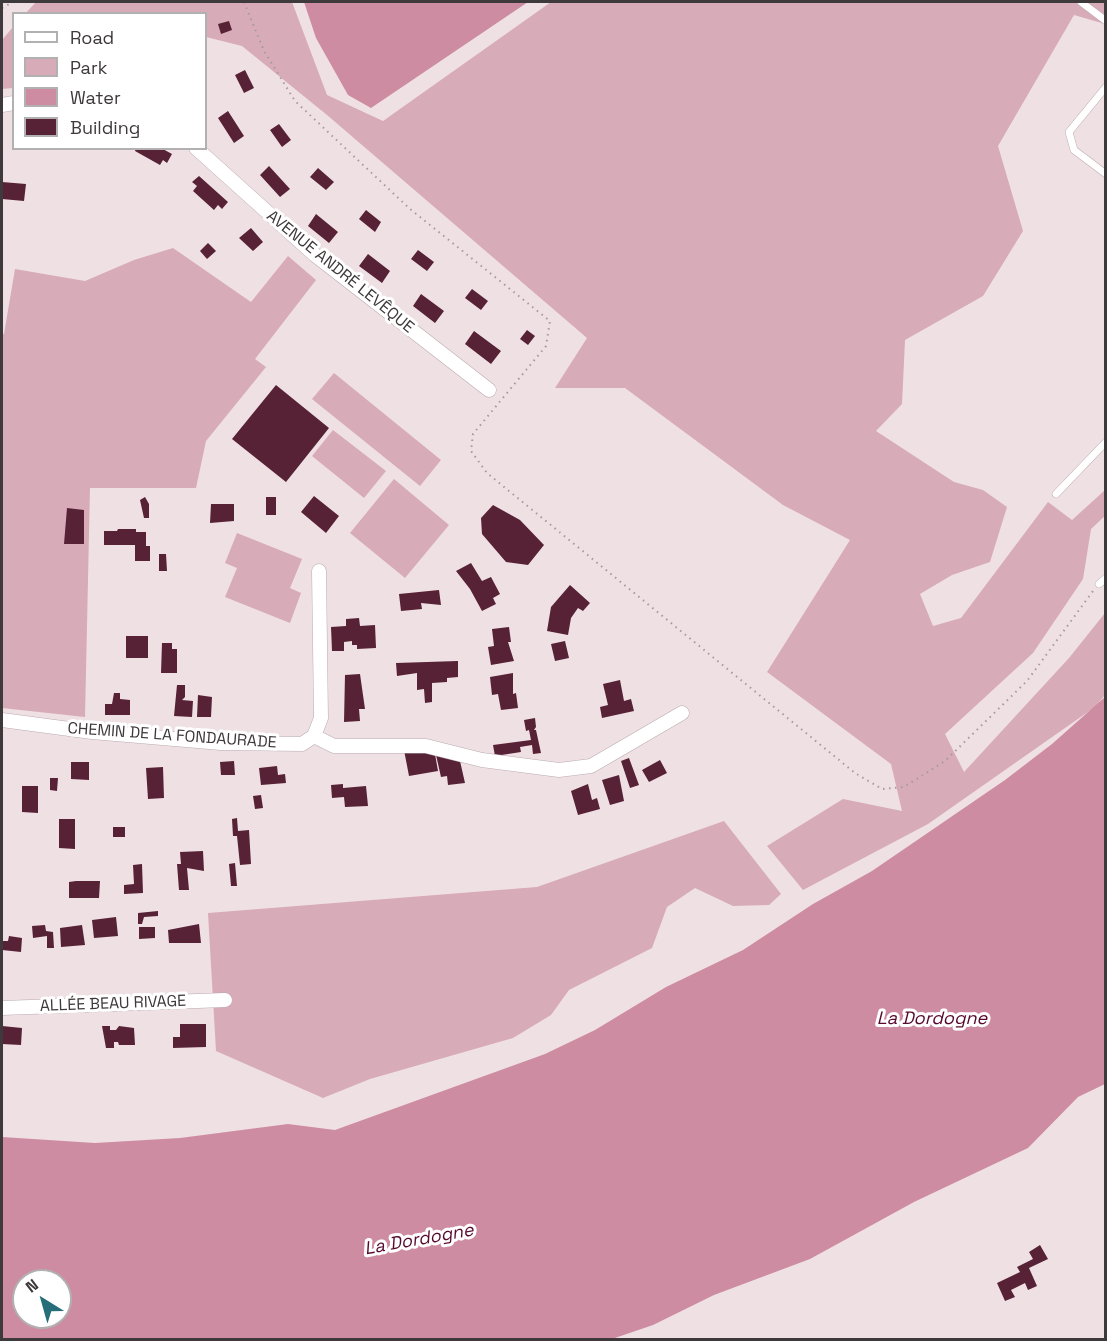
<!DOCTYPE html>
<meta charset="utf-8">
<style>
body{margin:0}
#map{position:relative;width:1107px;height:1341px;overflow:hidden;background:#efe0e4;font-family:"Space Grotesk",sans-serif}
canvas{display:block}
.frame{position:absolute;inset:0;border:3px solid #3e393a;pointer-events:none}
.legend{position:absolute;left:12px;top:12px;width:195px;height:138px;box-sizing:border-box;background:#fff;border:2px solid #b2b0b0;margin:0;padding:8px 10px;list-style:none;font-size:18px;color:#3e393a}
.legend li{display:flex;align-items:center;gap:12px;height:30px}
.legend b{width:30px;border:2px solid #b2b0b0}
.north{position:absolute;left:12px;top:1269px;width:60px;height:60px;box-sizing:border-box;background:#fff;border:2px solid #b2b0b0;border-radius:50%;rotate:323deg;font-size:16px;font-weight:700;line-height:24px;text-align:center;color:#3e393a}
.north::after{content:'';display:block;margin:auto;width:21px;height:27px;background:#266e79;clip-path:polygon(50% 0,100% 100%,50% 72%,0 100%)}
</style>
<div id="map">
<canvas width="1107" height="1341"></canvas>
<div class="frame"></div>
<ul class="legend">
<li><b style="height:8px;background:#fff"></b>Road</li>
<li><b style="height:16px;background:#d8abb9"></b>Park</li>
<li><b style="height:16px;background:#cd8ca1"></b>Water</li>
<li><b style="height:16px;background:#572136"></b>Building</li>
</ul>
<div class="north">N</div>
</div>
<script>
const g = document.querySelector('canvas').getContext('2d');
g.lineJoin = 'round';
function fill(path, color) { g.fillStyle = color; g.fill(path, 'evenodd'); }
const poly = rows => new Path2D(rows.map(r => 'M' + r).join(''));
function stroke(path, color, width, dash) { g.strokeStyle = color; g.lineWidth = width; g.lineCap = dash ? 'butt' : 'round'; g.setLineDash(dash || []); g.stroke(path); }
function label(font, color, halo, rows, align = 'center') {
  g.font = font + ' "Space Grotesk",sans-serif'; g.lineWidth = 6; g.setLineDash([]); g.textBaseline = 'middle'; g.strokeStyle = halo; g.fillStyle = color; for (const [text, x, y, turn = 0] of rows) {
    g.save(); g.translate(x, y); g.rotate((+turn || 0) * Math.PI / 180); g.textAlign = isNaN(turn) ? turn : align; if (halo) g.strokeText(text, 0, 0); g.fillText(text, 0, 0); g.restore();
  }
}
fill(poly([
 [36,2,292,2,327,95,383,121,551,2,1105,2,1105,24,1074,15,998,146,1023,231,983,296,905,340,902,404,876,431,954,482,983,490,1007,507,990,562,952,575,920,594,933,626,961,618,1048,502,1072,520,1105,490,1105,516,1091,529,1083,579,1033,653,945,734,964,772,1069,658,1105,613,1105,695,1095,707,928,824,803,890,767,846,843,799,902,811,891,764,767,672,850,540,783,505,625,388,555,388,587,338,327,115,242,46,206,37,206,14,25,14],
 [13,27,13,88,2,89,2,40],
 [173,248,251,302,288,256,316,280,255,359,266,367,206,441,196,488,90,488,85,717,2,708,2,335,4,334,15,269,85,281,134,260],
 [334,373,441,460,420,486,312,399],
 [333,430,386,471,364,498,312,456],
 [394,479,449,525,405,578,350,533],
 [237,533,302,559,290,588,301,593,290,623,225,597,237,568,225,563],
 [724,821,781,894,769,905,733,906,695,888,667,907,652,948,569,990,551,1015,513,1038,370,1079,323,1098,216,1051,208,913,537,887]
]), '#d8abb9');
fill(poly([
 [304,2,528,2,371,108,348,95,316,38],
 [1105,697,1105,1084,1078,1097,1028,1148,914,1202,810,1259,714,1295,653,1325,612,1339,2,1339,2,1137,95,1143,180,1138,288,1124,335,1130,545,1054,595,1030,666,987,743,950,813,904,872,871,1005,780,1052,744],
 [24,1281,60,1281,60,1317,24,1317]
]), '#cd8ca1');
fill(poly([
 [229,21,232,30,221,34,218,24],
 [245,70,254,88,244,93,235,75],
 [228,111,244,136,234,143,218,118],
 [279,124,291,140,282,147,270,130],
 [136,148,161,148,172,154,167,163,163,160,160,165,135,151],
 [269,166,290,189,280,197,260,175],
 [318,168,334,182,326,190,310,177],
 [199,176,228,202,222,209,218,205,214,210,193,191,197,186,192,182],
 [2,182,26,184,24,201,2,199],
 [366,210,381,222,375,232,359,219],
 [316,214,338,232,329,243,308,226],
 [251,228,263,242,253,251,239,238],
 [208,243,216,251,207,259,200,251],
 [418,250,434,262,427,271,411,259],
 [368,254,390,271,382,283,359,266],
 [472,289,488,301,481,310,465,298],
 [421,294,444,311,435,323,413,306],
 [527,330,535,336,528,345,520,339],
 [474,331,501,351,491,364,465,344],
 [276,385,329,428,286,482,232,439],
 [314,496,339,516,326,533,301,512],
 [145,497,149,504,149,518,144,518,140,500],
 [266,497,276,497,276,515,266,515],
 [211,504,234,504,234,521,210,523],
 [493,505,520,520,544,545,528,565,506,562,482,534,481,518],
 [67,508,84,510,84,544,64,544],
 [118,529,136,529,136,532,146,532,146,546,150,546,150,561,135,561,135,545,104,545,104,531,117,531],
 [159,554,166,554,167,571,159,571],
 [471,563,482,581,491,577,500,594,493,598,496,604,482,611,470,589,456,571],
 [570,585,590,603,583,611,578,608,571,618,568,635,547,631,551,607],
 [439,590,441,605,421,603,422,609,401,611,399,594],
 [359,618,360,626,375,625,376,648,357,649,357,645,352,645,352,641,344,642,344,651,332,651,331,627,346,626,346,619],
 [509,627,511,642,508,642,514,661,491,665,488,647,494,646,492,629],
 [126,636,148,636,148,658,126,658],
 [565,641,569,658,555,661,551,644],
 [162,643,172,643,172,649,177,649,177,673,161,673],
 [458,661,458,677,447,678,447,682,432,683,432,702,425,703,424,689,417,690,417,673,397,676,396,663],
 [513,673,513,694,516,693,518,708,501,710,498,694,492,695,490,677],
 [360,674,365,709,359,709,360,721,344,722,345,675],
 [620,680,624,701,631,699,634,711,602,718,600,707,608,705,603,684],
 [177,685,185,685,185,697,182,700,193,701,192,717,174,716],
 [114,693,120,693,120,699,130,700,130,715,105,715,105,704,112,704],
 [198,695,212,697,211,717,197,717],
 [535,718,536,727,534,730,536,730,541,753,533,754,532,745,520,747,521,752,495,756,493,745,531,740,529,730,526,731,524,720],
 [404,750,435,754,438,771,409,776],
 [436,755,460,761,465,783,448,785,447,776,441,777],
 [629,758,639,785,630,788,621,761],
 [660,760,667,773,649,782,642,770],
 [234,761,235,775,221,775,220,762],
 [71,762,89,762,89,780,71,779],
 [277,766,278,775,285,774,286,783,261,785,259,768],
 [163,767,164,798,148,799,146,768],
 [619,775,624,801,610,805,602,780],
 [50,778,58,778,57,791,50,790],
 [343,784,343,788,366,786,368,806,345,807,344,797,332,798,331,785],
 [588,784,592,800,597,798,600,809,578,815,571,791],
 [22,786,38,786,38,813,22,812],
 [261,795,263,808,255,809,253,796],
 [237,818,238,831,249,830,251,864,240,865,237,836,233,836,232,819],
 [59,819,75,819,75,849,59,848],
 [113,827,125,827,125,837,113,837],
 [203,851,204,871,187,868,189,890,179,890,177,864,181,864,180,852],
 [235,863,237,886,231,886,229,864],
 [142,864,143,893,124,894,124,885,134,884,133,865],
 [76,881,100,881,99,898,69,898,69,882],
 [158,911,158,916,144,917,142,924,138,924,138,913],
 [116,917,118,936,94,938,92,920],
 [199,924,201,943,169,943,168,930],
 [45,925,46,931,53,932,54,948,47,948,47,936,33,938,32,926],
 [82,925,85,945,61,947,60,928],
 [139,927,155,927,155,938,139,939],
 [9,936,22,938,21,952,2,950,2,941,8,941],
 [180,1024,206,1024,206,1047,173,1048,173,1037,180,1037],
 [2,1026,22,1028,21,1045,2,1044],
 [102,1026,110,1026,110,1030,116,1030,119,1026,134,1028,135,1045,119,1045,118,1042,114,1042,114,1048,106,1048],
 [1040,1245,1048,1259,1029,1268,1037,1286,1028,1290,1025,1283,1011,1290,1015,1297,1005,1301,997,1283,1020,1272,1017,1267,1033,1259,1029,1252]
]), '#572136');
const lane = poly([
 [1081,2,1106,21],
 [1106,87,1069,132,1074,150,1106,174],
 [1056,494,1106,442],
 [1099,584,1106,578]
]);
const street = poly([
 [2,105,14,103],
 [196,148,315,255,489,390],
 [2,720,92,732,221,743,302,744,314,736],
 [314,736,334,746,426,746,482,760,559,770,591,766,682,713],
 [314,736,321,718,319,571],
 [2,1008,225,1000]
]);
stroke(lane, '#baabaf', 8);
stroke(street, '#baabaf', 15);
stroke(poly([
 [244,2,264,51,295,101,410,209,550,321,546,346,473,434,471,451,487,473,855,773,882,789,904,787,945,761,1027,681,1093,591],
 [2,8,13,2]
]), '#a49a9c', 2, [1.5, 4.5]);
stroke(lane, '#fff', 7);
stroke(street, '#fff', 14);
label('16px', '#3e393a', '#fff', [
 ["AVENUE ANDRÉ LEVÊQUE",340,272,39],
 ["CHEMIN DE LA FONDAURADE",172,736,4],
 ["ALLÉE BEAU RIVAGE",113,1004,-2]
]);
label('italic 18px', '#57082d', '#fff', [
 ["La Dordogne",932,1019],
 ["La Dordogne",419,1240,-10]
]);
</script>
